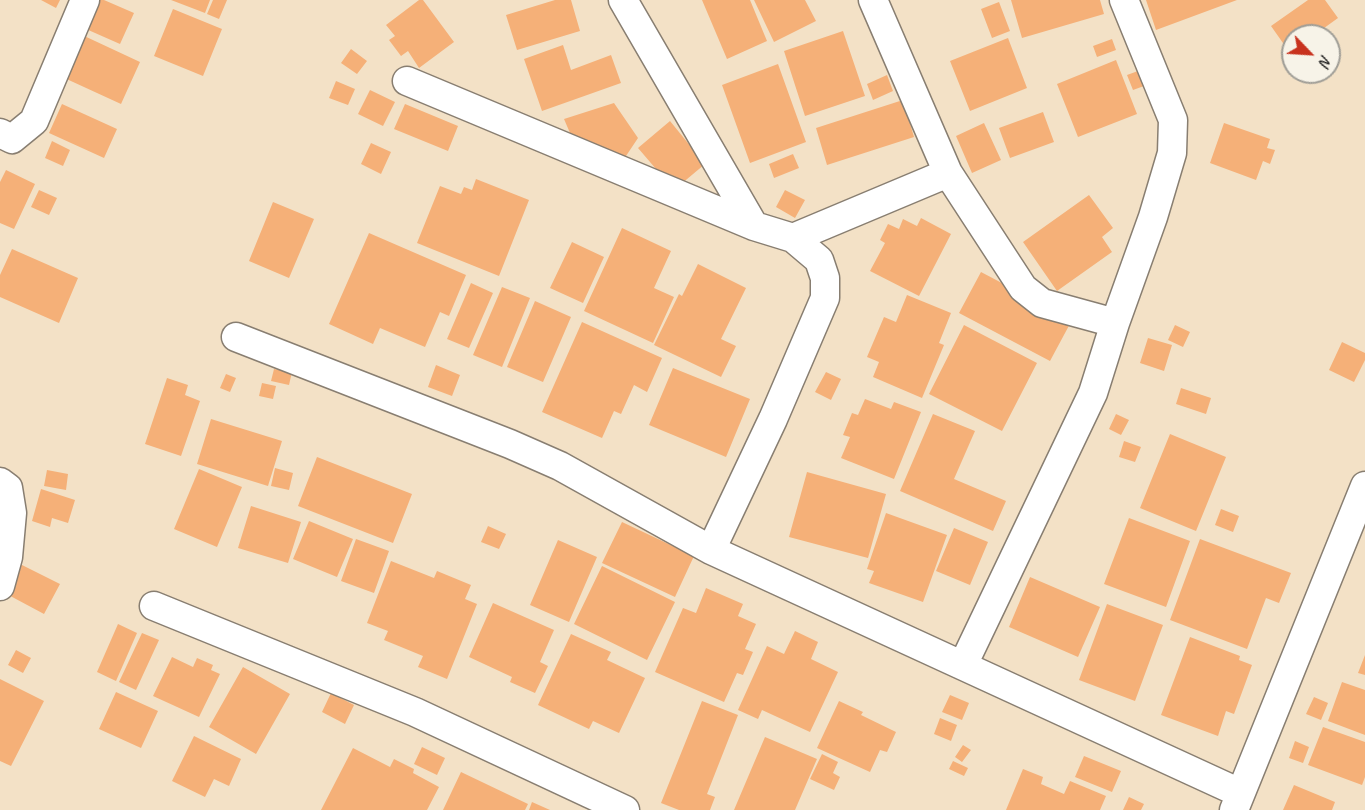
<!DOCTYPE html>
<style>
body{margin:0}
#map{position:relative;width:1365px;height:810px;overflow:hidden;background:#f3e1c6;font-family:Caveat,sans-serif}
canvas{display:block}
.north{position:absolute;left:1281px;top:24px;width:60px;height:60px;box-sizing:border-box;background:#f7f3e8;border:2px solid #9f9d96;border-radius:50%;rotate:115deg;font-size:16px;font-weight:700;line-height:24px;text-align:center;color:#1c1c1c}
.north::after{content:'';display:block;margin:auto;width:21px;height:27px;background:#c8321e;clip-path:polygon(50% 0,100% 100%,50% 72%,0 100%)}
</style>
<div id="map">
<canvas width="1365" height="810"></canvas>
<div class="north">N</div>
</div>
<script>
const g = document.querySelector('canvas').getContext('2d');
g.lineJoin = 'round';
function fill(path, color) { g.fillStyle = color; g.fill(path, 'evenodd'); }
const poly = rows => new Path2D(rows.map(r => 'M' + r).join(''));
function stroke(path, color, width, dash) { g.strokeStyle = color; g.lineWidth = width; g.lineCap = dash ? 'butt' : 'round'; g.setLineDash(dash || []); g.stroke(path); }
fill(poly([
 [41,0,60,0,56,8],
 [99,0,104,0,134,13,120,44,86,29],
 [171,0,210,0,205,13],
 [213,0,227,0,219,19,207,14],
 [419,0,423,0,454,42,419,68,408,51,401,56,389,40,395,36,386,25],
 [555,0,571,0,580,31,517,50,506,15],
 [702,0,750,0,767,41,727,59],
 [754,0,805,0,816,21,774,42],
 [1011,0,1100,0,1104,14,1022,38],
 [1146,0,1237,0,1156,30],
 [1308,0,1325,0,1338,18,1313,36,1293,36,1293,51,1290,53,1271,26],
 [999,2,1010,31,992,38,981,9],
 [173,9,222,29,203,76,154,56],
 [843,31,865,96,805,116,784,51],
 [80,34,140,62,121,104,60,76],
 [1008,38,1027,88,970,111,950,61],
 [1112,39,1116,50,1097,57,1093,46],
 [563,45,571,70,611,55,621,83,542,111,524,59],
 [351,49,367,61,357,74,341,63],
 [1116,60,1137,114,1078,137,1057,84],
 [778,64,806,142,750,163,722,85],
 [1138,71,1144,86,1133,90,1127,75],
 [887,75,893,91,873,100,867,84],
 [336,81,355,89,348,105,329,98],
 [370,90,395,102,383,126,358,114],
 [903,100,914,137,827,165,816,128],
 [614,103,638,138,620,165,576,147,564,119],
 [62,104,117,129,104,158,49,133],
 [405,104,458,126,448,151,394,129],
 [1043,112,1054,142,1010,158,999,128],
 [670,121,705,164,674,190,638,148],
 [984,123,1001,160,972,173,956,136],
 [1224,123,1270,139,1267,148,1275,150,1270,164,1263,161,1256,180,1210,163],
 [52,141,70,150,63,166,45,158],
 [371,143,391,152,381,174,361,164],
 [793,154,799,168,774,178,769,164],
 [6,170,35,184,14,229,0,223,0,182],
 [476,179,529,200,499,276,417,243,440,186,461,194,464,187,472,190],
 [39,190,57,198,49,215,31,207],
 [785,190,805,200,795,218,776,207],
 [1089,195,1113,228,1102,237,1112,252,1057,291,1023,242],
 [273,202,314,219,289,278,249,261],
 [921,218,951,234,919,296,870,271,885,243,880,240,888,224,899,229,903,219,917,226],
 [622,228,671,251,654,288,674,297,653,343,584,311],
 [369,233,466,275,449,316,440,312,425,347,380,328,373,344,329,324],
 [572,242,604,257,583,303,550,288],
 [12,249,78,278,59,323,0,297,0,275],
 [698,264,746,288,721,339,736,346,721,377,654,345,679,294,682,296],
 [981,272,1072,320,1050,361,959,313],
 [471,283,493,293,469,348,447,339],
 [502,287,530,298,502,367,473,355],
 [907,295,951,313,939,343,944,345,922,398,873,377,879,362,867,357,884,317,896,322],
 [535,301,571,317,543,382,507,367],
 [582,322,662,358,647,392,634,385,621,414,614,411,602,438,542,412],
 [964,325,1037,363,1002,431,929,394],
 [1175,325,1190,332,1183,347,1168,340],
 [1148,338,1172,345,1164,371,1140,363],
 [1342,342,1365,353,1365,360,1354,382,1329,370],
 [436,365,460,375,452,396,428,387],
 [673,368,750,399,726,457,649,425],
 [274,369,292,372,289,385,271,381],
 [826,372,841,379,831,400,815,392],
 [226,374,236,378,230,392,220,388],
 [167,378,188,385,185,395,200,401,181,456,145,444],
 [262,383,276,386,273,399,259,396],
 [1181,388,1211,398,1206,414,1176,404],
 [865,399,891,409,894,402,921,412,894,479,841,458,850,437,843,435,852,413,858,415],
 [933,414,975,431,954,479,1006,501,993,531,900,491],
 [1116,414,1129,420,1121,435,1109,429],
 [211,419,282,441,268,486,197,464],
 [1170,434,1226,457,1196,531,1140,508],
 [1124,441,1141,447,1135,462,1119,457],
 [317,457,412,494,393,543,298,506],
 [275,468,293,473,289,490,271,486],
 [199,469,242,487,217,547,174,529],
 [47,470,68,474,66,490,44,486],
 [807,472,886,494,868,558,789,537],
 [41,489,75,500,68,523,52,518,50,527,32,521],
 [251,506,301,522,288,563,238,548],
 [1221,509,1239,516,1233,532,1215,525],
 [886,513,947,535,923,602,869,583,874,571,867,569],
 [1129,518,1190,541,1166,607,1104,584],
 [309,521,353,539,337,577,293,559],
 [622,522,694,556,675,597,602,563],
 [488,526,506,534,499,549,481,542],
 [954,528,988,542,970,585,936,571],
 [356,539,389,551,374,593,341,581],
 [1200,539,1291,573,1279,603,1266,598,1247,649,1170,620],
 [558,540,597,557,569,622,530,605],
 [391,561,434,578,437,571,471,585,465,599,477,604,447,679,418,667,423,656,384,640,388,631,367,623],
 [16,562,60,584,44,614,1,591],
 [602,566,675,602,647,660,574,624],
 [1030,577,1100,607,1078,657,1009,627],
 [706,588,743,604,738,616,756,624,745,649,753,652,743,675,737,673,724,702,655,672,683,608,696,613],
 [493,603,554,630,540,662,548,666,535,693,510,682,512,677,469,657],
 [1107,604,1163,625,1135,701,1079,680],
 [118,624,137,633,116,681,97,672],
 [795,631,818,642,811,659,838,672,810,732,762,710,758,719,738,710,767,646,784,654],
 [142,633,159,640,136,690,119,682],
 [571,634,611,652,607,660,645,678,619,733,593,721,589,729,538,705],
 [1190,637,1240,656,1239,660,1252,665,1234,714,1226,711,1218,736,1161,715],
 [16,650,31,658,23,673,8,665],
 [1365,655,1365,675,1358,673],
 [172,657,193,667,197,658,213,665,211,670,220,674,199,717,153,696],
 [243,667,290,694,256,754,209,727],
 [0,679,44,701,11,766,0,761],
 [1342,682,1365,690,1365,735,1328,721],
 [116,692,158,711,141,748,99,729],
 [331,693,354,705,345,724,322,712],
 [950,695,969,703,962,720,942,712],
 [1314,697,1328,703,1321,720,1306,714],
 [702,701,738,715,707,794,715,797,710,810,679,810,661,803],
 [839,701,863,712,861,715,896,732,887,752,880,750,870,772,817,748],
 [940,718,957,725,951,741,934,734],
 [1323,727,1365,742,1365,777,1362,785,1308,765],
 [194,736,241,759,229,786,214,779,205,797,172,781],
 [765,737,817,759,795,810,734,810],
 [1295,741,1309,747,1303,763,1289,758],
 [963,745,971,750,962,762,955,757],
 [422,747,445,758,437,775,414,764],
 [353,748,390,767,394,759,414,769,413,773,439,787,427,810,321,810],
 [822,754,838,762,833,773,840,777,834,790,810,779],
 [1084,756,1121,771,1112,792,1075,777],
 [953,761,968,768,964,776,949,769],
 [1023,769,1043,777,1041,784,1064,794,1070,781,1106,796,1100,810,1006,810],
 [461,772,528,804,525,810,443,810],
 [1294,785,1335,802,1332,810,1283,810],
 [1129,797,1144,804,1141,810,1123,810],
 [532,802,550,810,529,810]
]), '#f5b078');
const street = poly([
 [623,0,754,226],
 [873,0,948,173,1023,288,1042,303,1115,323],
 [407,81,754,226,793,238,948,173],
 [0,133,12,139,34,121,85,0],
 [236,337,510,444,560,466,711,550,1240,793],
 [0,482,8,488,12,513,8,557,0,586],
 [711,550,773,419,825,298,825,278,819,260,793,238],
 [154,606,415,712,625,810],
 [963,665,1093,393,1115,323,1153,217,1172,153,1173,120,1124,0],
 [1234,810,1365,486]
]);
stroke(street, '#887e71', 31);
stroke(street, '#fff', 28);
</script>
